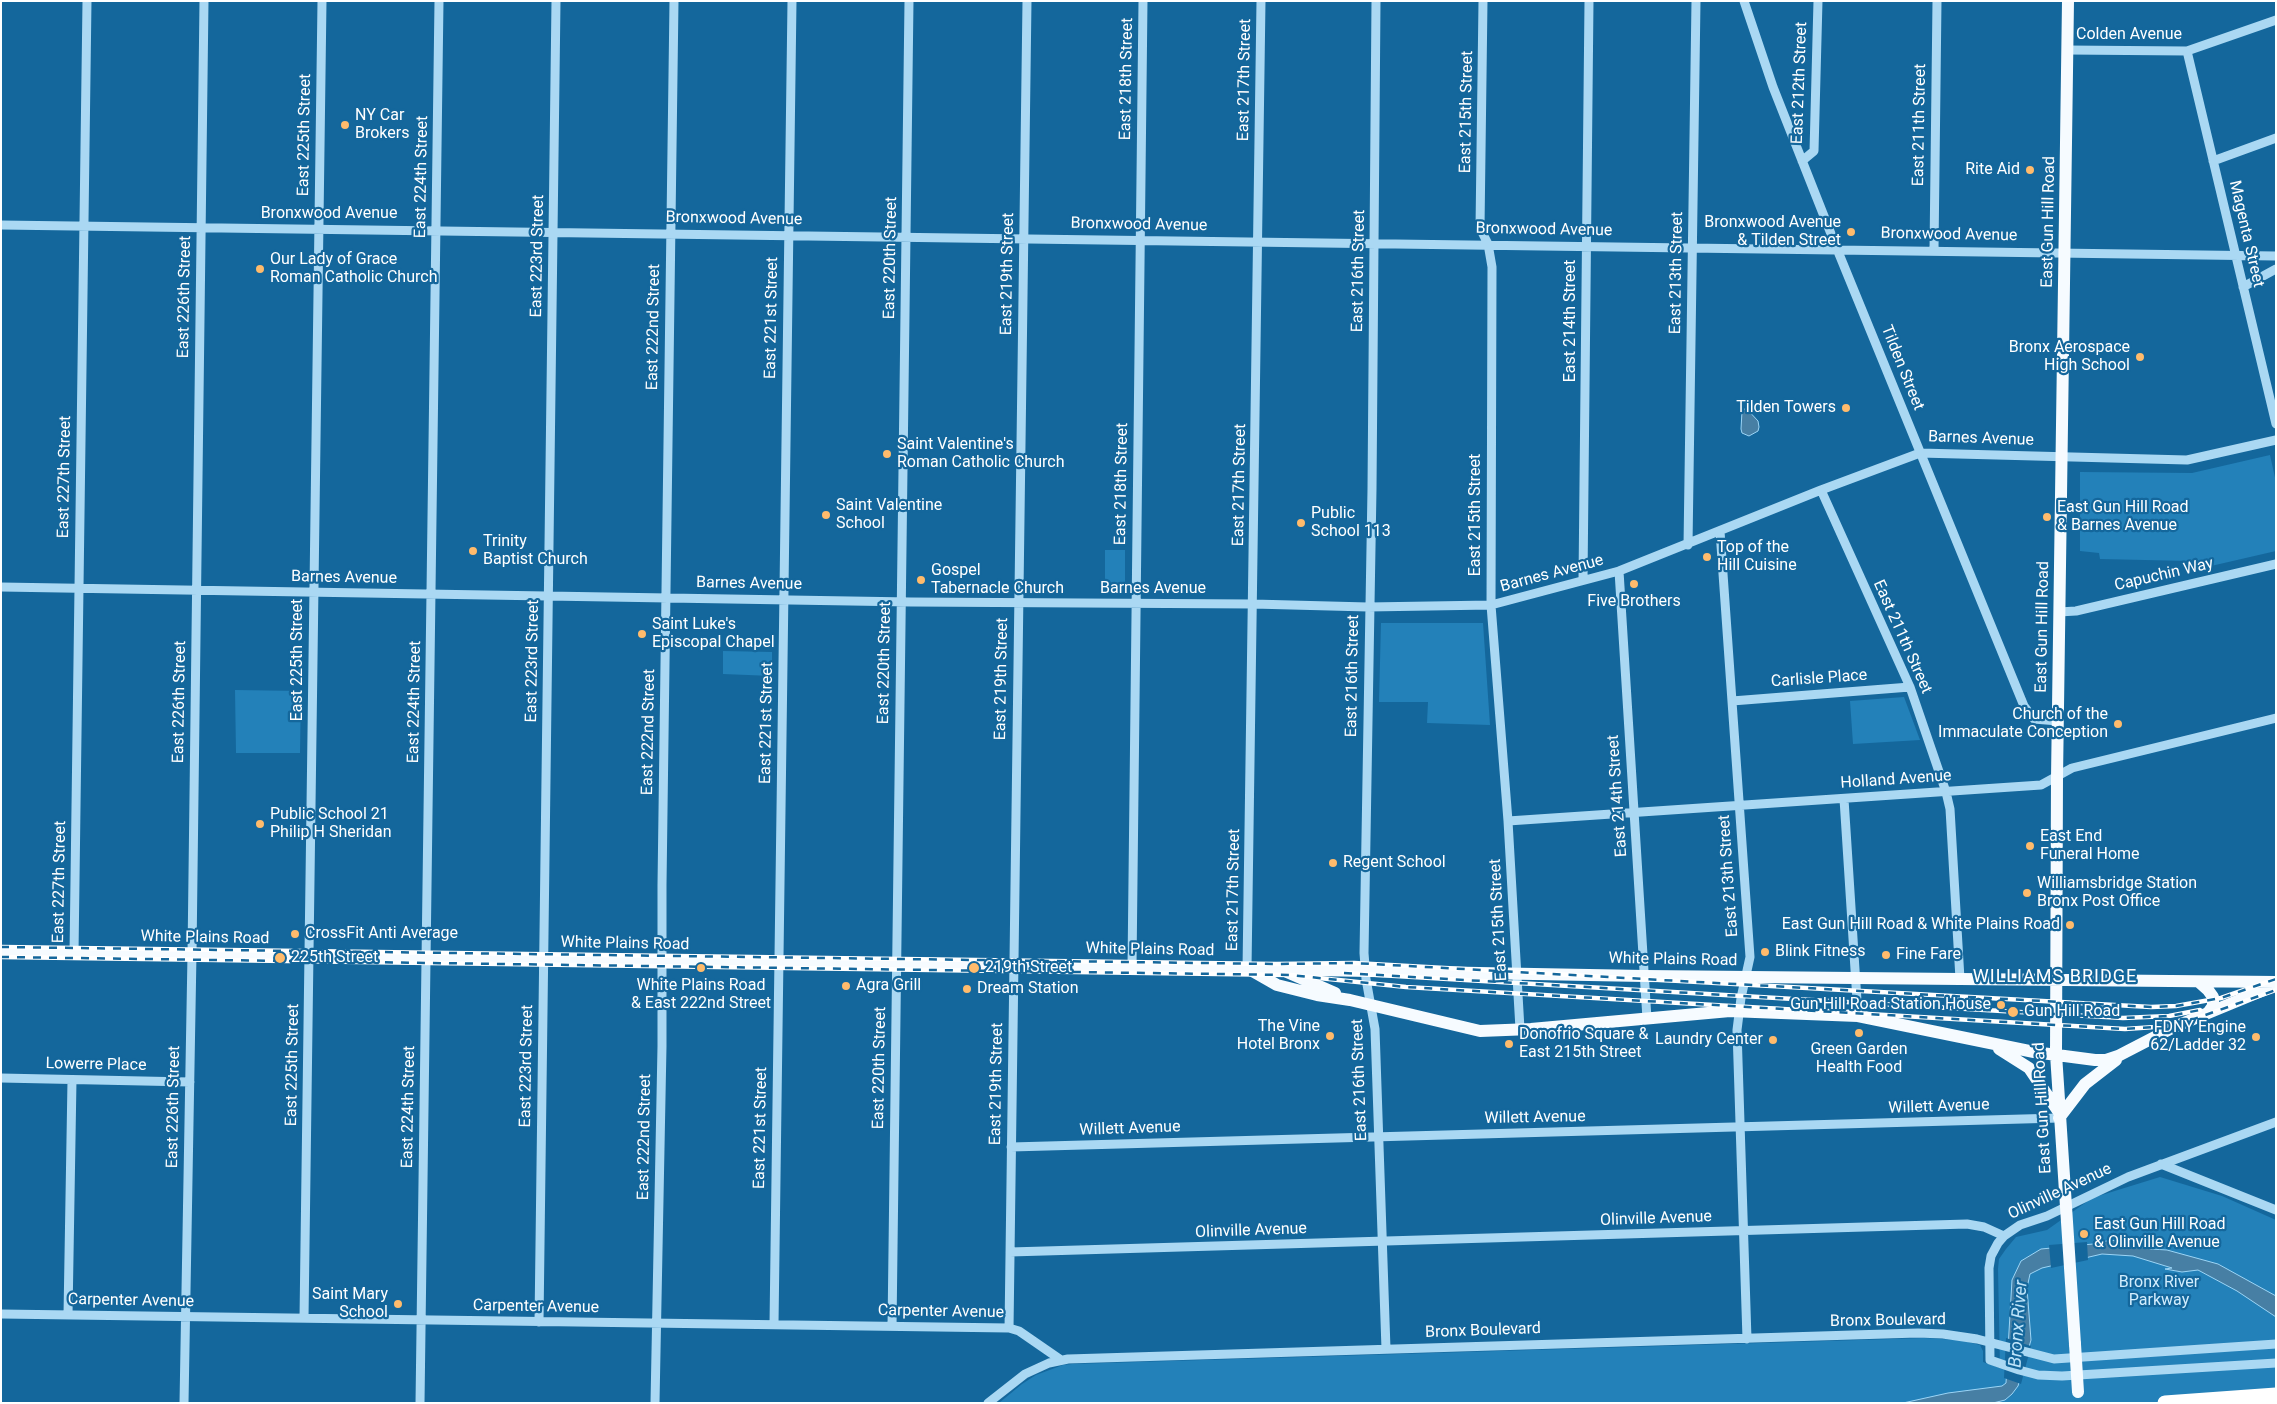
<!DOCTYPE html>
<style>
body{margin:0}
#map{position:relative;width:2277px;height:1404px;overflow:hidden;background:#14679c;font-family:Roboto,sans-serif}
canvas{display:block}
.frame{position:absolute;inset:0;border:2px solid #fff;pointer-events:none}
</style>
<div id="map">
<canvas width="2277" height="1404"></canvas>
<div class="frame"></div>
</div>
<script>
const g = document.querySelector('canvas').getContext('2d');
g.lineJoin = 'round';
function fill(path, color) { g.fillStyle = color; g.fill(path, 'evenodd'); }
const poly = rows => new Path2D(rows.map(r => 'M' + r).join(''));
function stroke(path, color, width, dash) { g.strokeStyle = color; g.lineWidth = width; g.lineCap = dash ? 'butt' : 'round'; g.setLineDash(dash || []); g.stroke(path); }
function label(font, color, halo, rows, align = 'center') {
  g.font = font + ' Roboto,sans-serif'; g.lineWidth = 4.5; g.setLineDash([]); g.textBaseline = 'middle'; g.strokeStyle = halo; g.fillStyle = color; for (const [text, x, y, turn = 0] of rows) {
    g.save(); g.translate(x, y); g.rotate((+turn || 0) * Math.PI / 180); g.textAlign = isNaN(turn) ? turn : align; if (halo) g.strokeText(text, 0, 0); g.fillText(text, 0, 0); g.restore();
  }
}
fill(poly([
 [2270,455,2276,482,2276,551,2198,569,2189,561,2100,559,2099,553,2080,551,2080,472,2192,473],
 [1105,550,1125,550,1125,593,1105,593],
 [1381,623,1483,623,1490,725,1427,723,1428,702,1379,702],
 [723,651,772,652,772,676,723,674],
 [235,690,301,691,300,753,236,753],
 [1904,697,1920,740,1853,744,1850,701],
 [2160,1177,2222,1196,2276,1220,2276,1403,999,1403,1022,1384,1036,1375,1063,1365,1072,1364,1924,1338,1960,1340,1980,1345,1983,1351,1983,1362,2000,1368,1998,1269,1999,1259,2006,1249,2016,1237,2047,1230,2092,1198]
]), '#2381b9');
const water = poly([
 [1746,408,1758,421,1759,427,1758,431,1749,436,1742,433,1741,429,1742,411,1746,408],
 [2111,1240,2151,1249,2167,1250,2218,1264,2276,1296,2276,1317,2237,1291,2198,1270,2182,1272,2165,1269,2172,1268,2133,1256,2102,1254,2042,1268,2030,1274,2027,1288,2031,1340,2018,1386,2012,1394,2005,1400,1993,1403,1903,1403,1948,1393,2002,1386,2006,1383,2012,1280,2021,1261,2041,1249,2093,1244,2111,1240]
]);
fill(water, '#477fa4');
stroke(water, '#9cd5f6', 1);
fill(poly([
 [2087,1242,2088,1260,2051,1268,2049,1245],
 [2006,1338,2031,1346,2021,1384,2004,1378]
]), '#14679c');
stroke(poly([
 [1376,1,1372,489,1364,953,1366,979,1375,1029,1386,1349],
 [1483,1,1480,228,1488,244,1492,267,1491,605,1508,821,1520,1029],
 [1744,1,1773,87,1837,249,2024,706,2034,719,2058,721],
 [2067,50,2187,51,2276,20],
 [2187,51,2276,424],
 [1802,161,1814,151,1818,1],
 [2213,161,2276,138],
 [1,225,2276,256],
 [1934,250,1937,1],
 [2243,287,2276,269],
 [1821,490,1910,687,1946,792,1950,809,1960,979],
 [1720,531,1750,957,1741,998,1737,1030,1747,1339],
 [1688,545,1696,1],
 [1619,571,1647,1019],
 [1583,580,1589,1],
 [1,587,911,602,1253,604,1368,607,1491,605,1619,571,1821,490,1920,453,2187,460,2276,440],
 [2059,612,2076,611,2276,564],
 [1732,701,1910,687],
 [1844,799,1858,1016],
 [1508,821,2041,785,2072,768,2276,718],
 [74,953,87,1],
 [1132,967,1143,1],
 [1247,968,1261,1],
 [1,1078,190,1082],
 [2276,1122,2128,1177,2047,1216,2020,1225,2004,1236,1998,1243,1991,1256,1989,1268,1990,1360,2019,1370,2038,1375,2062,1376,2276,1363],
 [1011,1147,2059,1118],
 [2161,1164,2276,1210],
 [1010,1252,1967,1224,1984,1227,2004,1236],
 [1,1314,1009,1328,1019,1331,1061,1360],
 [68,1315,72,1080],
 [304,1318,322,1],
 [539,1322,556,1],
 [774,1324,792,1],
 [892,1326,909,1],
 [1009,1328,1027,1],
 [184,1403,192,954,204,1],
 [420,1403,439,1],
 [655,1403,662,1046,662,885,674,1],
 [988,1403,1025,1374,1049,1363,1068,1359,1918,1333,1943,1334,1977,1339,2054,1359,2276,1344]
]), '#aad8f3', 9);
stroke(poly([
 [2068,1,2057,777,2056,1054,2075,1344],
 [1,952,1095,966,1644,976,2276,982],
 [1249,969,1277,985,1317,995,1350,1000,1480,1031,1531,1029,1730,1011,1858,1016,2034,1052,2095,1060,2106,1060,2118,1056,2174,1027,2276,985],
 [1287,972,1335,993],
 [2199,982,2208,990,2213,997,2213,1006,2208,1013],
 [1999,1049,2029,1068,2058,1111],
 [2059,1118,2085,1084,2116,1060]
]), '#f6fbff', 12);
stroke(poly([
 [2165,1403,2276,1395]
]), '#fff', 15);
const rail = poly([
 [1,947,1276,964,1354,963,2151,1007,2176,1006,2221,998,2276,979],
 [1,957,1290,975,1406,987,2125,1029,2155,1027,2194,1019,2276,990],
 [1344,973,2123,1018,2169,1016,2200,1010]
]);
stroke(rail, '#fff', 4.5);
stroke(rail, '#14679c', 2.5, [8]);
stroke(poly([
 [2075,1344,2078,1392]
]), '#f6fbff', 12);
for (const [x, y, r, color] of [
 [345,125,5,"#ffbb6c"],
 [2030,170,5,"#ffbb6c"],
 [1851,232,5,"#ffbb6c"],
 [260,269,5,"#ffbb6c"],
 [2140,357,5,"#ffbb6c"],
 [1846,408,5,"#ffbb6c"],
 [887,454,5,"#ffbb6c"],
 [826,515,5,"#ffbb6c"],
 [2047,517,5,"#ffbb6c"],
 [1301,523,5,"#ffbb6c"],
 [473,551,5,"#ffbb6c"],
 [1707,557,5,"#ffbb6c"],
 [921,580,5,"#ffbb6c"],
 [1634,584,5,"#ffbb6c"],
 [642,634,5,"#ffbb6c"],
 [2118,724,5,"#ffbb6c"],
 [260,824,5,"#ffbb6c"],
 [2030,846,5,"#ffbb6c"],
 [1333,863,5,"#ffbb6c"],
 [2027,893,5,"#ffbb6c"],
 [2070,925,5,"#ffbb6c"],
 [295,934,5,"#ffbb6c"],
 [1765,952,5,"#ffbb6c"],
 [1886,955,5,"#ffbb6c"],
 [280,958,6,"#ffbb6c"],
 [701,968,5,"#ffbb6c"],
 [974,968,6,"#ffbb6c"],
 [846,986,5,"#ffbb6c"],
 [967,989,5,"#ffbb6c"],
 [2001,1005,5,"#ffbb6c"],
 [2013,1012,6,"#ffbb6c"],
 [1859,1033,5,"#ffbb6c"],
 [1330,1036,5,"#ffbb6c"],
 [2256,1037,5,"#ffbb6c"],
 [1773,1040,5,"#ffbb6c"],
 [1509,1044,5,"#ffbb6c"],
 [2084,1234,5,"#ffbb6c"],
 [398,1304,5,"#ffbb6c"]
]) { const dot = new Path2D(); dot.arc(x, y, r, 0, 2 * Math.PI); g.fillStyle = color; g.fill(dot); stroke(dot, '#14679c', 2); }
label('16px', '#fff', '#14679c', [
 ["Colden Avenue",2129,35],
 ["East 218th Street",1127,79,-89],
 ["East 217th Street",1245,80,-89],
 ["East 212th Street",1800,83,-88],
 ["East 215th Street",1467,112,-89],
 ["East 211th Street",1920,125,-89],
 ["East 225th Street",305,135,-89],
 ["East 224th Street",422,177,-89],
 ["Bronxwood Avenue",329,214],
 ["Bronxwood Avenue",734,219,1],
 ["East Gun Hill Road",2049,222,-89],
 ["Bronxwood Avenue",1139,225,1],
 ["Bronxwood Avenue",1544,230,1],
 ["Magenta Street",2246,234,77],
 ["Bronxwood Avenue",1949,235,1],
 ["East 223rd Street",538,256,-89],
 ["East 220th Street",891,258,-89],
 ["East 216th Street",1359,271,-89],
 ["East 213th Street",1677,273,-89],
 ["East 219th Street",1008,274,-89],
 ["East 226th Street",185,297,-89],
 ["East 221st Street",772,318,-89],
 ["East 214th Street",1571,321,-90],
 ["East 222nd Street",654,327,-89],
 ["Tilden Street",1902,368,68],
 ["Barnes Avenue",1981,439,2],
 ["East 227th Street",65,477,-89],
 ["East 218th Street",1122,484,-89],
 ["East 217th Street",1240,485,-89],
 ["East 215th Street",1476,515,-90],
 ["Barnes Avenue",1552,574,-15],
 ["Capuchin Way",2164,575,-13],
 ["Barnes Avenue",344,578,1],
 ["Barnes Avenue",749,584,1],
 ["Barnes Avenue",1153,589],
 ["East Gun Hill Road",2043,627,-89],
 ["East 211th Street",1902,637,66],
 ["East 225th Street",298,660,-90],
 ["East 223rd Street",533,661,-89],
 ["East 220th Street",885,663,-89],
 ["East 216th Street",1353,676,-89],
 ["East 219th Street",1002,679,-89],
 ["Carlisle Place",1819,679,-4],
 ["East 226th Street",180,702,-89],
 ["East 224th Street",415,702,-89],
 ["East 221st Street",767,723,-89],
 ["East 222nd Street",649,732,-89],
 ["Holland Avenue",1896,780,-4],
 ["East 214th Street",1618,796,-94],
 ["East 213th Street",1729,876,-94],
 ["East 227th Street",60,882,-89],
 ["East 217th Street",1234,890,-89],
 ["East 215th Street",1499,920,-93],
 ["White Plains Road",205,938,1],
 ["White Plains Road",625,944,1],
 ["White Plains Road",1150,950,1],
 ["White Plains Road",1673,960,1],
 ["Lowerre Place",96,1065,1],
 ["East 225th Street",293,1065,-89],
 ["East 223rd Street",527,1066,-89],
 ["East 220th Street",880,1068,-89],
 ["East 216th Street",1360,1080,-92],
 ["East 219th Street",997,1084,-89],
 ["East 226th Street",174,1107,-89],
 ["East 224th Street",409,1107,-89],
 ["Willett Avenue",1939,1107,-2],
 ["East Gun Hill Road",2043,1108,-93],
 ["Willett Avenue",1535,1118,-1],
 ["East 221st Street",761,1128,-89],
 ["Willett Avenue",1130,1129,-2],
 ["East 222nd Street",645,1137,-89],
 ["Olinville Avenue",2060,1192,-25],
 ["Olinville Avenue",1656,1219,-2],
 ["Olinville Avenue",1251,1231,-2],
 ["Carpenter Avenue",131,1301,1],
 ["Carpenter Avenue",536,1307,1],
 ["Carpenter Avenue",941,1312,1],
 ["Bronx Boulevard",1888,1321,-1],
 ["Bronx Boulevard",1483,1331,-2]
]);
label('16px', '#fff', '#14679c', [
 ["NY Car",355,116],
 ["Brokers",355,134],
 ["Rite Aid",2020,170,"right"],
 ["Bronxwood Avenue",1841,223,"right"],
 ["& Tilden Street",1841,241,"right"],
 ["Our Lady of Grace",270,260],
 ["Roman Catholic Church",270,278],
 ["Bronx Aerospace",2130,348,"right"],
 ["High School",2130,366,"right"],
 ["Tilden Towers",1836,408,"right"],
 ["Saint Valentine's",897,445],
 ["Roman Catholic Church",897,463],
 ["Saint Valentine",836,506],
 ["School",836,524],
 ["East Gun Hill Road",2057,508],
 ["& Barnes Avenue",2057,526],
 ["Public",1311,514],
 ["School 113",1311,532],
 ["Trinity",483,542],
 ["Baptist Church",483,560],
 ["Top of the",1717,548],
 ["Hill Cuisine",1717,566],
 ["Gospel",931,571],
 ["Tabernacle Church",931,589],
 ["Five Brothers",1634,602,"center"],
 ["Saint Luke's",652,625],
 ["Episcopal Chapel",652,643],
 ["Church of the",2108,715,"right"],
 ["Immaculate Conception",2108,733,"right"],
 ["Public School 21",270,815],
 ["Philip H Sheridan",270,833],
 ["East End",2040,837],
 ["Funeral Home",2040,855],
 ["Regent School",1343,863],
 ["Williamsbridge Station",2037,884],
 ["Bronx Post Office",2037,902],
 ["East Gun Hill Road & White Plains Road",2060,925,"right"],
 ["CrossFit Anti Average",305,934],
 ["Blink Fitness",1775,952],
 ["Fine Fare",1896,955],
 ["225th Street",291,958],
 ["219th Street",985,968],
 ["White Plains Road",701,986,"center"],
 ["& East 222nd Street",701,1004,"center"],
 ["Agra Grill",856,986],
 ["Dream Station",977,989],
 ["Gun Hill Road Station House",1991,1005,"right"],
 ["Gun Hill Road",2024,1012],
 ["The Vine",1320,1027,"right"],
 ["Hotel Bronx",1320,1045,"right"],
 ["FDNY Engine",2246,1028,"right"],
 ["62/Ladder 32",2246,1046,"right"],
 ["Donofrio Square &",1519,1035],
 ["East 215th Street",1519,1053],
 ["Laundry Center",1763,1040,"right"],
 ["Green Garden",1859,1050,"center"],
 ["Health Food",1859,1068,"center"],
 ["East Gun Hill Road",2094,1225],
 ["& Olinville Avenue",2094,1243],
 ["Saint Mary",388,1295,"right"],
 ["School",388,1313,"right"]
], 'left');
label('16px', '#d2edfd', '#14679c', [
 ["Bronx River",2159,1283],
 ["Parkway",2159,1301]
]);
g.letterSpacing = '1px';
label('18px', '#fff', '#14679c', [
 ["WILLIAMS BRIDGE",2055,977]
]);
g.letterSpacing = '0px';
label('italic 18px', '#bee4fa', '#14679c', [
 ["Bronx River",2019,1324,-86]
]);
</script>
